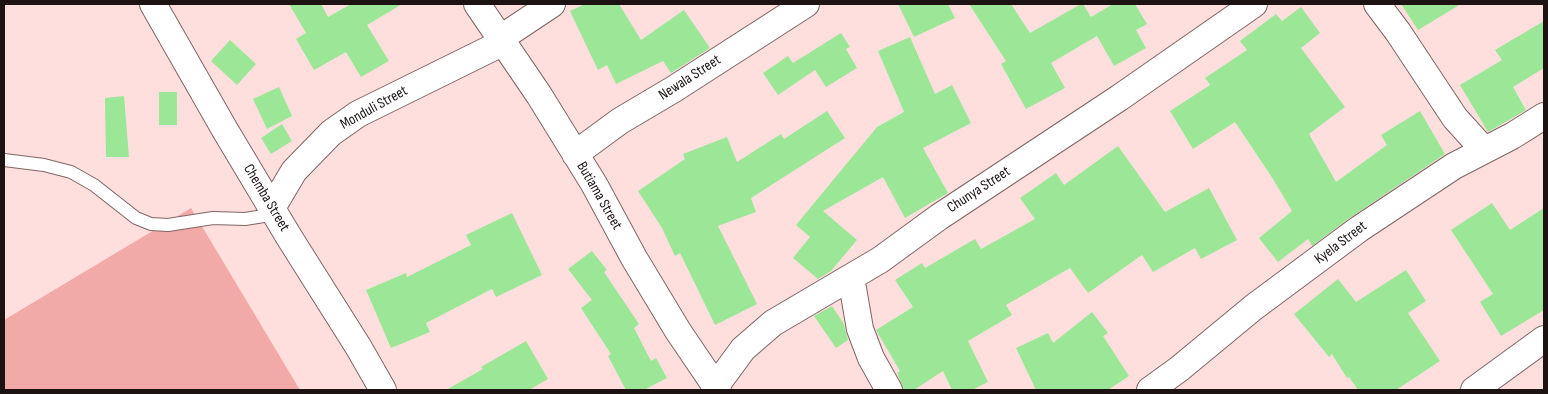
<!DOCTYPE html>
<style>
body{margin:0}
#map{position:relative;width:1548px;height:394px;overflow:hidden;background:#fedfde;font-family:"Sofia Sans Condensed",sans-serif}
canvas{display:block}
.frame{position:absolute;inset:0;border:5px solid #1d1313;pointer-events:none}
</style>
<div id="map">
<canvas width="1548" height="394"></canvas>
<div class="frame"></div>
</div>
<script>
const g = document.querySelector('canvas').getContext('2d');
g.lineJoin = 'round';
function fill(path, color) { g.fillStyle = color; g.fill(path, 'evenodd'); }
const poly = rows => new Path2D(rows.map(r => 'M' + r).join(''));
function stroke(path, color, width, dash) { g.strokeStyle = color; g.lineWidth = width; g.lineCap = dash ? 'butt' : 'round'; g.setLineDash(dash || []); g.stroke(path); }
function label(font, color, halo, rows, align = 'center') {
  g.font = font + ' "Sofia Sans Condensed",sans-serif'; g.lineWidth = 4; g.setLineDash([]); g.textBaseline = 'middle'; g.strokeStyle = halo; g.fillStyle = color; for (const [text, x, y, turn = 0] of rows) {
    g.save(); g.translate(x, y); g.rotate((+turn || 0) * Math.PI / 180); g.textAlign = isNaN(turn) ? turn : align; if (halo) g.strokeText(text, 0, 0); g.fillText(text, 0, 0); g.restore();
  }
}
fill(poly([
 [191,208,300,390,4,390,4,320]
]), '#f2aaa8');
fill(poly([
 [289,4,321,4,328,17,351,4,402,4,367,25,389,61,361,77,346,52,314,70,296,39,306,33],
 [585,4,619,4,641,40,684,10,710,48,671,73,663,61,616,84,607,65,598,70,570,11],
 [898,4,948,4,955,18,914,37],
 [969,4,1011,4,1030,33,1081,4,1083,4,1091,17,1113,4,1135,4,1147,24,1136,30,1146,48,1114,66,1097,36,1051,63,1065,88,1026,109,1001,64,1006,61],
 [1401,4,1461,4,1418,30],
 [1301,7,1320,33,1301,48,1345,107,1309,134,1336,182,1387,145,1381,135,1420,111,1445,154,1351,217,1312,246,1308,239,1278,262,1259,238,1292,211,1273,179,1235,122,1193,149,1170,111,1210,85,1205,78,1247,50,1240,41,1276,14,1282,21],
 [1544,21,1544,68,1513,87,1526,110,1488,132,1460,85,1502,60,1495,50],
 [841,33,850,47,846,49,857,68,826,87,815,70,778,95,763,73,788,56,793,63],
 [910,37,935,94,952,85,971,123,923,148,948,193,905,218,883,177,823,211,857,240,831,271,818,279,793,258,810,237,796,225,877,127,904,112,878,51],
 [230,40,256,64,237,85,211,61],
 [279,87,292,116,267,129,253,99],
 [159,92,177,92,177,125,159,125],
 [124,96,129,157,106,157,105,98],
 [827,111,845,138,751,198,756,212,718,226,757,304,715,325,680,253,675,256,662,228,638,191,685,159,683,154,727,137,737,162,781,134,784,139],
 [282,124,292,141,271,154,261,138],
 [1118,146,1165,212,1209,188,1237,240,1201,259,1195,248,1153,272,1142,255,1088,293,1070,268,1006,305,1012,315,968,341,988,382,972,390,952,390,943,371,914,390,904,390,897,373,900,371,876,330,913,307,895,280,922,263,925,268,975,239,981,249,1035,219,1020,198,1056,173,1064,185],
 [1492,203,1510,230,1544,208,1544,310,1501,336,1480,302,1493,294,1451,230],
 [512,213,542,275,496,297,492,289,426,323,430,332,391,348,366,290,406,273,407,277,471,245,466,235],
 [592,251,607,270,604,272,639,324,634,328,651,361,656,358,667,378,644,390,626,390,608,356,611,354,581,308,592,300,568,269],
 [1406,270,1426,301,1408,313,1440,361,1396,390,1358,390,1349,377,1347,378,1332,354,1329,357,1294,314,1338,279,1356,302],
 [832,306,844,324,848,340,836,348,814,316],
 [1092,312,1108,333,1103,336,1129,376,1108,390,1036,390,1016,348,1048,333,1053,343],
 [526,341,548,379,529,390,446,390,483,369,481,367]
]), '#9ce697');
const lane = poly([
 [4,160,44,165,71,172,94,185,136,218,151,224,168,225,213,218,245,219,276,214]
]);
const street = poly([
 [153,4,225,130,289,237,359,348,383,390],
 [477,4,539,95,594,184,634,258,678,331,718,390],
 [1377,4,1398,32,1455,118,1484,150],
 [501,38,552,4],
 [575,154,620,121,674,89,806,4],
 [272,208,294,171,331,133,358,114,504,42],
 [851,277,860,329,871,358,889,390],
 [715,387,743,349,773,323,880,260,939,217,1119,98,1254,4],
 [1150,390,1179,369,1254,307,1359,229,1454,166,1512,136,1544,116],
 [1474,390,1544,339]
]);
stroke(lane, '#806565', 14);
stroke(street, '#806565', 28);
stroke(lane, '#fff', 12);
stroke(street, '#fff', 26);
label('15px', '#1d1313', '#fff', [
 ["Newala Street",690,78,-33],
 ["Monduli Street",374,108,-29],
 ["Chunya Street",979,190,-33],
 ["Butiama Street",599,196,60],
 ["Chemba Street",266,198,59],
 ["Kyela Street",1341,243,-37]
]);
</script>
